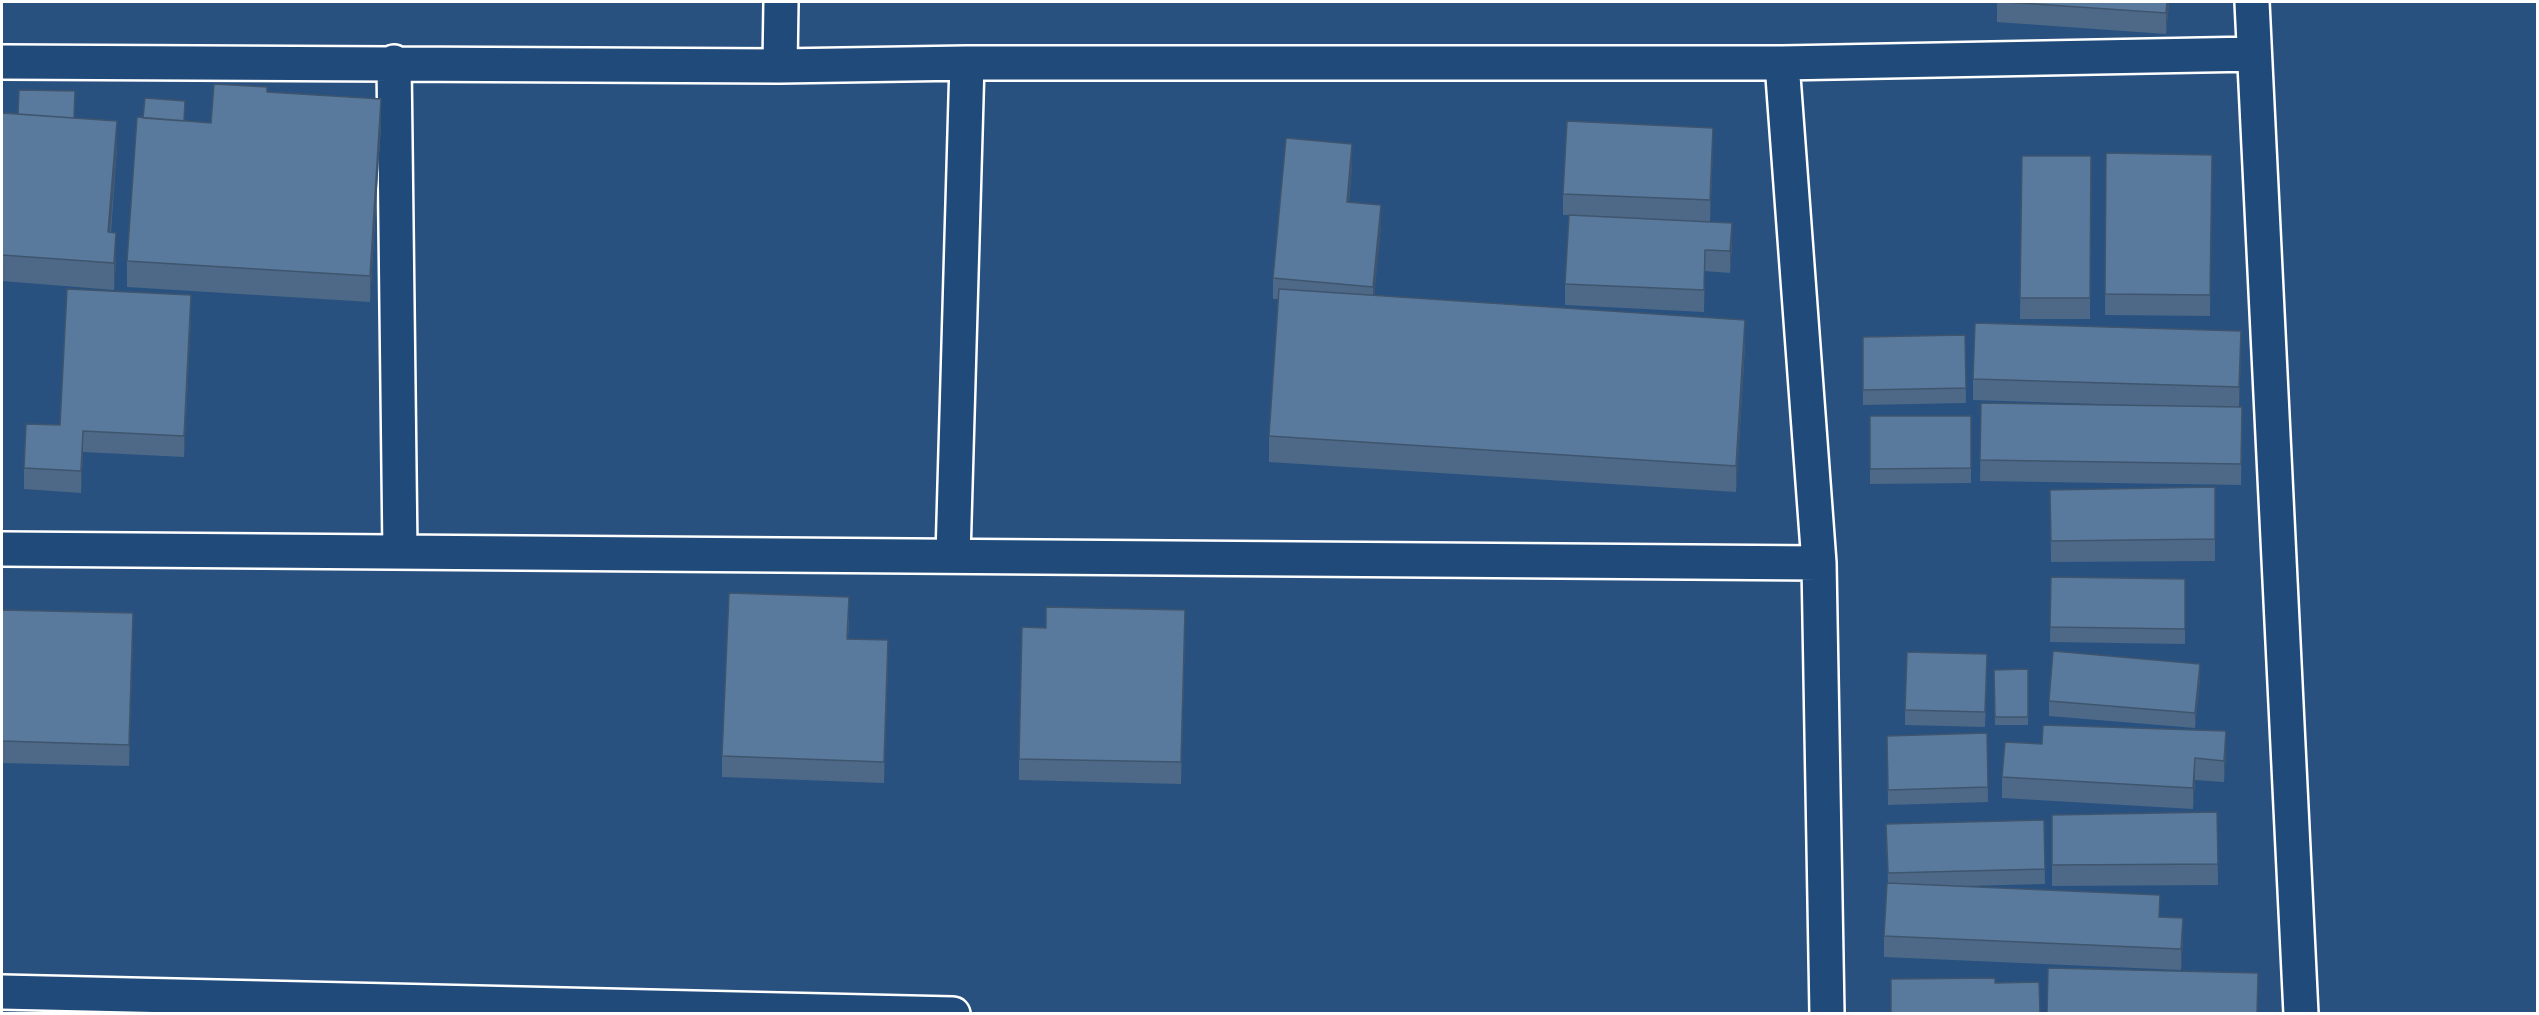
<!DOCTYPE html>
<style>
body{margin:0}
#map{position:relative;width:2539px;height:1015px;overflow:hidden;background:#28517f;font-family:"Comic Neue",sans-serif}
canvas{display:block}
.frame{position:absolute;inset:0;border:3px solid #fff;pointer-events:none}
</style>
<div id="map">
<canvas width="2539" height="1015"></canvas>
<div class="frame"></div>
</div>
<script>
const g = document.querySelector('canvas').getContext('2d');
g.lineJoin = 'round';
const poly = rows => new Path2D(rows.map(r => 'M' + r).join(''));
function stroke(path, color, width, dash) { g.strokeStyle = color; g.lineWidth = width; g.lineCap = dash ? 'butt' : 'round'; g.setLineDash(dash || []); g.stroke(path); }
function fill(path, color) { g.fillStyle = color; g.fill(path, 'evenodd'); }
const minor = poly([
 [2252,2,2301,1014],
 [2,62,780,66,967,63,1782,63,2254,54],
 [394,62,400,552],
 [1782,63,1819,563,1827,1014],
 [780,66,781,2],
 [2,549,1819,563],
 [953,556,967,63],
 [2,992,953,1014]
]);
stroke(minor, '#fff', 38);
stroke(minor, '#1f4a7a', 33);
fill(poly([
 [1997,2,2169,2,2166,34,1997,22],
 [267,92,381,125,370,302,127,287,127,261,143,118,185,108,184,121,211,123],
 [2,113,74,118,117,147,111,232,116,259,114,290,2,281],
 [1713,149,1710,222,1732,244,1730,273,1705,271,1704,312,1565,305,1565,284,1569,215,1563,215,1563,194],
 [2106,153,2212,155,2210,316,2105,315],
 [2022,156,2091,156,2090,319,2020,319],
 [1352,166,1349,202,1381,226,1374,295,1745,346,1736,492,1269,462,1269,436,1278,299,1273,299,1273,278],
 [191,316,184,457,83,452,81,493,24,489,24,468,60,425],
 [1965,335,1966,403,1863,405,1863,337],
 [2241,352,2239,407,2242,407,2241,485,1980,481,1981,403,2161,406,1973,400,1973,379],
 [1870,416,1971,416,1971,483,1870,484],
 [2215,487,2215,561,2051,562,2050,490],
 [2051,577,2185,579,2185,644,2050,642],
 [2,610,133,634,129,766,2,763],
 [849,618,848,639,888,661,884,783,722,777,722,756],
 [1046,628,1185,631,1181,784,1019,780,1019,759],
 [1987,669,1985,727,1905,725,1905,710],
 [2028,669,2028,725,1995,725,1994,670],
 [2200,679,2195,728,2049,716,2049,701],
 [1987,733,1988,802,1888,805,1887,736],
 [2226,752,2224,782,2195,780,2193,809,2002,798,2002,777],
 [2217,812,2218,885,2052,886,2052,815],
 [2044,820,2045,884,1965,886,2160,917,2183,939,2181,970,1884,957,1884,936,1888,883,1886,839]
]), '#4d6987');
fill(poly([
 [2167,2,2169,2,2166,34,2166,13],
 [381,99,381,125,370,302,370,276],
 [117,121,117,147,108,258,108,232],
 [1713,128,1713,149,1710,222,1710,200],
 [1352,144,1352,166,1347,223,1347,202],
 [1381,205,1381,226,1373,308,1373,287],
 [1732,223,1732,244,1730,273,1730,251],
 [116,233,116,259,114,290,114,263],
 [1705,250,1705,271,1704,312,1704,290],
 [191,295,191,316,184,457,184,436],
 [1745,320,1745,346,1736,492,1736,466],
 [2241,331,2241,352,2239,408,2239,387],
 [83,431,83,452,81,493,81,471],
 [1185,610,1185,631,1181,784,1181,762],
 [133,613,133,634,129,766,129,745],
 [888,640,888,661,884,783,884,762],
 [2200,664,2200,679,2195,728,2195,713],
 [2226,731,2226,752,2224,782,2224,761],
 [2195,758,2195,780,2193,809,2193,788],
 [2183,918,2183,939,2181,970,2181,949]
]), '#3f556e');
const building = poly([
 [2006,2,2167,2,2166,13,2006,2],
 [214,84,267,87,267,92,381,99,370,276,127,261,137,117,211,123,214,84],
 [19,90,75,91,74,118,18,114,19,90],
 [145,98,185,101,184,121,143,118,145,98],
 [2,113,117,121,108,232,116,233,114,263,2,255,2,113],
 [1567,121,1713,128,1710,200,1563,194,1567,121],
 [1286,138,1352,144,1347,202,1381,205,1373,287,1273,278,1286,138],
 [2106,153,2212,155,2210,295,2105,294,2106,153],
 [2022,156,2091,156,2090,298,2020,298,2022,156],
 [1569,215,1732,223,1730,251,1705,250,1704,290,1565,284,1569,215],
 [67,289,191,295,184,436,83,431,81,471,24,468,26,424,60,425,67,289],
 [1279,289,1745,320,1736,466,1269,436,1279,289],
 [1975,323,2241,331,2239,387,1973,379,1975,323],
 [1965,335,1966,388,1863,390,1863,337,1965,335],
 [1981,403,2242,407,2241,464,1980,460,1981,403],
 [1870,416,1971,416,1971,468,1870,469,1870,416],
 [2215,487,2215,539,2051,541,2050,490,2215,487],
 [2051,577,2185,579,2185,629,2050,627,2051,577],
 [729,593,849,597,847,639,888,640,884,762,722,756,729,593],
 [1046,607,1185,610,1181,762,1019,759,1022,627,1046,628,1046,607],
 [2,610,133,613,129,745,2,741,2,610],
 [2053,651,2200,664,2195,713,2049,701,2053,651],
 [1907,652,1987,654,1985,712,1905,710,1907,652],
 [2028,669,2028,717,1995,717,1994,670,2028,669],
 [2043,725,2226,731,2224,761,2195,758,2193,788,2002,777,2005,742,2042,744,2043,725],
 [1987,733,1988,787,1888,790,1887,736,1987,733],
 [2217,812,2218,864,2052,865,2052,815,2217,812],
 [2044,820,2045,869,1888,873,1886,824,2044,820],
 [1887,883,2160,895,2159,917,2183,918,2181,949,1884,936,1887,883],
 [2048,968,2258,973,2257,1014,2047,1014,2048,968],
 [1995,978,1995,983,2039,982,2040,1014,1891,1014,1891,979,1995,978]
]);
fill(building, '#5a7a9d');
stroke(building, '#3f556e', 1.5);
</script>
